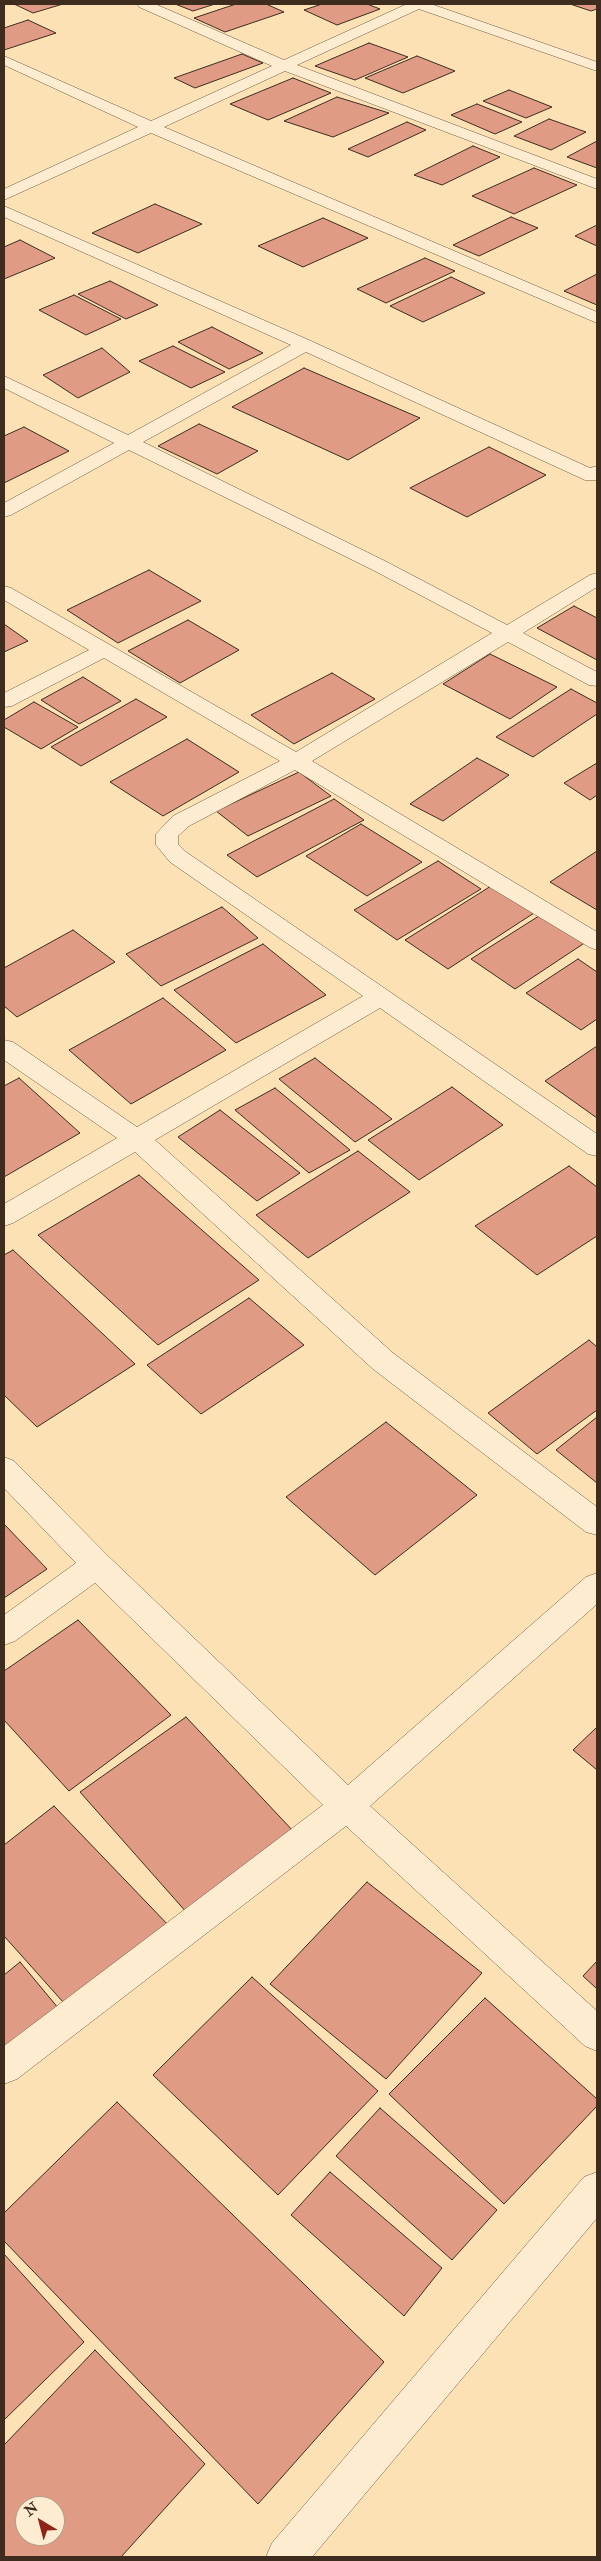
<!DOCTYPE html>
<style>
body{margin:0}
#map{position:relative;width:601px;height:2561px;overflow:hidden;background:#fce1b5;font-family:"IM FELL Double Pica",serif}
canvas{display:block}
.frame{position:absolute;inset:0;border:5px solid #3e2c1f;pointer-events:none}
.north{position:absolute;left:15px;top:2496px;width:50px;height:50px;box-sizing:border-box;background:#fdeccf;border:1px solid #b19f89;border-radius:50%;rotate:323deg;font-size:14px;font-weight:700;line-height:20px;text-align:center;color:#3e2c1f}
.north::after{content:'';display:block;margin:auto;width:18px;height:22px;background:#8f2418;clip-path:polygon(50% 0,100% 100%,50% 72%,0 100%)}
</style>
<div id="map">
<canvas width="601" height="2561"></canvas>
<div class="frame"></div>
<div class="north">N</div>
</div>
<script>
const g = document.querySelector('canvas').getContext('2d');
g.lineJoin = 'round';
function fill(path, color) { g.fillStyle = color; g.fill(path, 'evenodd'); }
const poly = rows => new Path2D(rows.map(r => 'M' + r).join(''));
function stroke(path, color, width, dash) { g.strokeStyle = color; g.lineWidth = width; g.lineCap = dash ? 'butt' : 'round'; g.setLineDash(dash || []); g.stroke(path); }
const building = poly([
 [14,4,63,4,33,13,14,4],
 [175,4,215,4,193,11,175,4],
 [236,4,266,4,284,12,225,32,194,18,236,4],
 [322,4,367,4,380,9,337,25,304,10,322,4],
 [570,4,597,4,597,9,591,11,570,4],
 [28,20,56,33,4,50,4,28,28,20],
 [369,43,408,57,355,80,315,66,369,43],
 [242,54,263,63,195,88,174,78,242,54],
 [417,56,455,71,403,93,365,78,417,56],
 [293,78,331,93,268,120,230,104,293,78],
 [509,90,552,107,526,118,483,101,509,90],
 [337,97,389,113,333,137,284,121,337,97],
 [477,104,522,122,495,134,451,115,477,104],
 [549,119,586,132,551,150,514,136,549,119],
 [407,122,426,130,368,157,348,149,407,122],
 [597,141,597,168,567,157,597,141],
 [473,146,500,157,442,185,414,175,473,146],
 [534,168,577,185,514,214,472,196,534,168],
 [155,204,202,224,138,253,92,233,155,204],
 [511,217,538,228,479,256,453,245,511,217],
 [323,218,368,238,303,267,258,246,323,218],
 [597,225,597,246,575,236,597,225],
 [20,240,55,258,4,279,4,247,20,240],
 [425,258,455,271,386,303,357,289,425,258],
 [597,274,597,305,564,291,597,274],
 [451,277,485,293,423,322,390,306,451,277],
 [110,281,158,305,126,319,78,294,110,281],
 [74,295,121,319,86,335,39,310,74,295],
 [212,327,263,353,229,369,178,342,212,327],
 [173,346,225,372,191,388,139,361,173,346],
 [102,348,130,372,78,398,43,375,102,348],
 [304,368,420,418,348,460,232,407,304,368],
 [199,424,258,451,217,474,158,446,199,424],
 [24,427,69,451,4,483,4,436,24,427],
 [489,447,546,475,467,517,410,488,489,447],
 [149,570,201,601,118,643,67,610,149,570],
 [574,606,597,618,597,660,537,628,574,606],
 [188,620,239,650,180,683,128,651,188,620],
 [4,624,28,641,4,652,4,624],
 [490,654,557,687,510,719,443,684,490,654],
 [332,673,375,699,294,744,251,715,332,673],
 [83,677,121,701,79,724,41,700,83,677],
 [571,689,597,703,597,714,533,757,496,737,571,689],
 [136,699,167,717,81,766,51,747,136,699],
 [34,702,78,727,41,749,4,727,4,720,34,702],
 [187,739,239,772,163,816,110,782,187,739],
 [477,758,509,775,443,821,410,804,477,758],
 [597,763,597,795,590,800,564,783,597,763],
 [299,772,331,796,248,836,216,811,299,772],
 [334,799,364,820,257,877,227,855,334,799],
 [361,824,422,862,367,896,306,856,361,824],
 [597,851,597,910,550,882,597,851],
 [438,861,481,889,397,940,354,910,438,861],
 [491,886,534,913,448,969,405,940,491,886],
 [222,907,258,938,161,986,126,954,222,907],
 [542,914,586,942,515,989,471,959,542,914],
 [73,930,115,962,17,1017,4,1006,4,968,73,930],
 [263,944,326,995,236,1043,174,990,263,944],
 [578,959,597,972,597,1019,581,1030,526,993,578,959],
 [163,998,226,1050,131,1104,69,1050,163,998],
 [597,1046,597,1118,545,1081,597,1046],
 [315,1058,392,1119,355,1142,279,1079,315,1058],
 [19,1078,80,1133,4,1177,4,1086,19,1078],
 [452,1087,503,1125,419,1180,368,1140,452,1087],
 [275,1088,350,1150,309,1173,235,1110,275,1088],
 [220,1110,300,1173,257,1201,178,1137,220,1110],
 [358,1151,410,1192,308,1258,256,1215,358,1151],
 [569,1166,597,1187,597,1236,537,1275,475,1226,569,1166],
 [139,1175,259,1280,158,1345,38,1235,139,1175],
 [13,1250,135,1364,37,1427,4,1395,4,1255,13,1250],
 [249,1298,304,1345,201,1414,147,1365,249,1298],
 [589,1340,597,1347,597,1410,537,1454,488,1413,589,1340],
 [597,1417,597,1483,556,1450,597,1417],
 [386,1422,477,1495,375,1575,286,1497,386,1422],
 [4,1524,47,1569,4,1598,4,1524],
 [78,1620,171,1715,69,1791,4,1720,4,1671,78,1620],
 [186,1717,295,1833,188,1914,80,1792,186,1717],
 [597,1727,597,1770,573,1750,597,1727],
 [54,1806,172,1929,72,2012,4,1936,4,1845,54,1806],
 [367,1882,482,1973,386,2079,270,1984,367,1882],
 [597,1961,597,1989,583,1976,597,1961],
 [20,1962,59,2009,4,2051,4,1975,20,1962],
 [252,1977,378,2091,278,2195,153,2075,252,1977],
 [485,1998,597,2099,597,2106,504,2204,389,2094,485,1998],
 [117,2102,384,2362,258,2504,4,2241,4,2213,117,2102],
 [380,2108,497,2210,452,2260,336,2156,380,2108],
 [330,2172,442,2268,404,2316,291,2215,330,2172],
 [4,2254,84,2342,4,2420,4,2254],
 [95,2350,205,2464,121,2557,4,2557,4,2445,95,2350],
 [25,2506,55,2506,55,2536,25,2536,25,2506]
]);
fill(building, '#e09b84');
stroke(building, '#3e2c1f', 1);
const minor = poly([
 [137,4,155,4,284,60,407,4,431,4,597,62,597,71,419,9,297,65,597,179,597,189,285,71,164,127,597,312,597,323,151,133,4,200,4,189,138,127,4,65,4,56,151,121,272,66,139,7,137,4],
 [4,206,311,341,590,468,597,466,597,480,585,480,306,352,143,442,385,561,507,625,590,575,597,573,597,587,523,633,597,672,597,686,589,685,508,642,312,761,597,932,597,950,589,947,295,770,189,826,178,836,178,844,186,852,597,1134,597,1156,588,1154,380,1008,155,1140,393,1353,597,1507,597,1535,586,1532,373,1369,135,1152,13,1223,4,1226,4,1204,117,1138,4,1060,4,1040,13,1042,137,1127,363,996,170,862,156,845,156,834,173,816,280,761,104,658,12,706,4,707,4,693,89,650,4,600,4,586,11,588,296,752,492,633,371,569,129,450,11,515,4,517,4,503,114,443,4,388,4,376,128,435,291,345,4,217,4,206],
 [4,1457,14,1461,108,1556,348,1785,586,1577,597,1573,597,1604,370,1806,597,2011,597,2051,585,2046,346,1826,17,2079,4,2084,4,2046,323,1805,95,1583,15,1641,4,1645,4,1615,76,1563,4,1488,4,1457],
 [597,2172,597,2218,312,2557,266,2557,272,2543,584,2177,597,2172]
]);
stroke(minor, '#6e5944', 1);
fill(minor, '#fdeccf');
</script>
